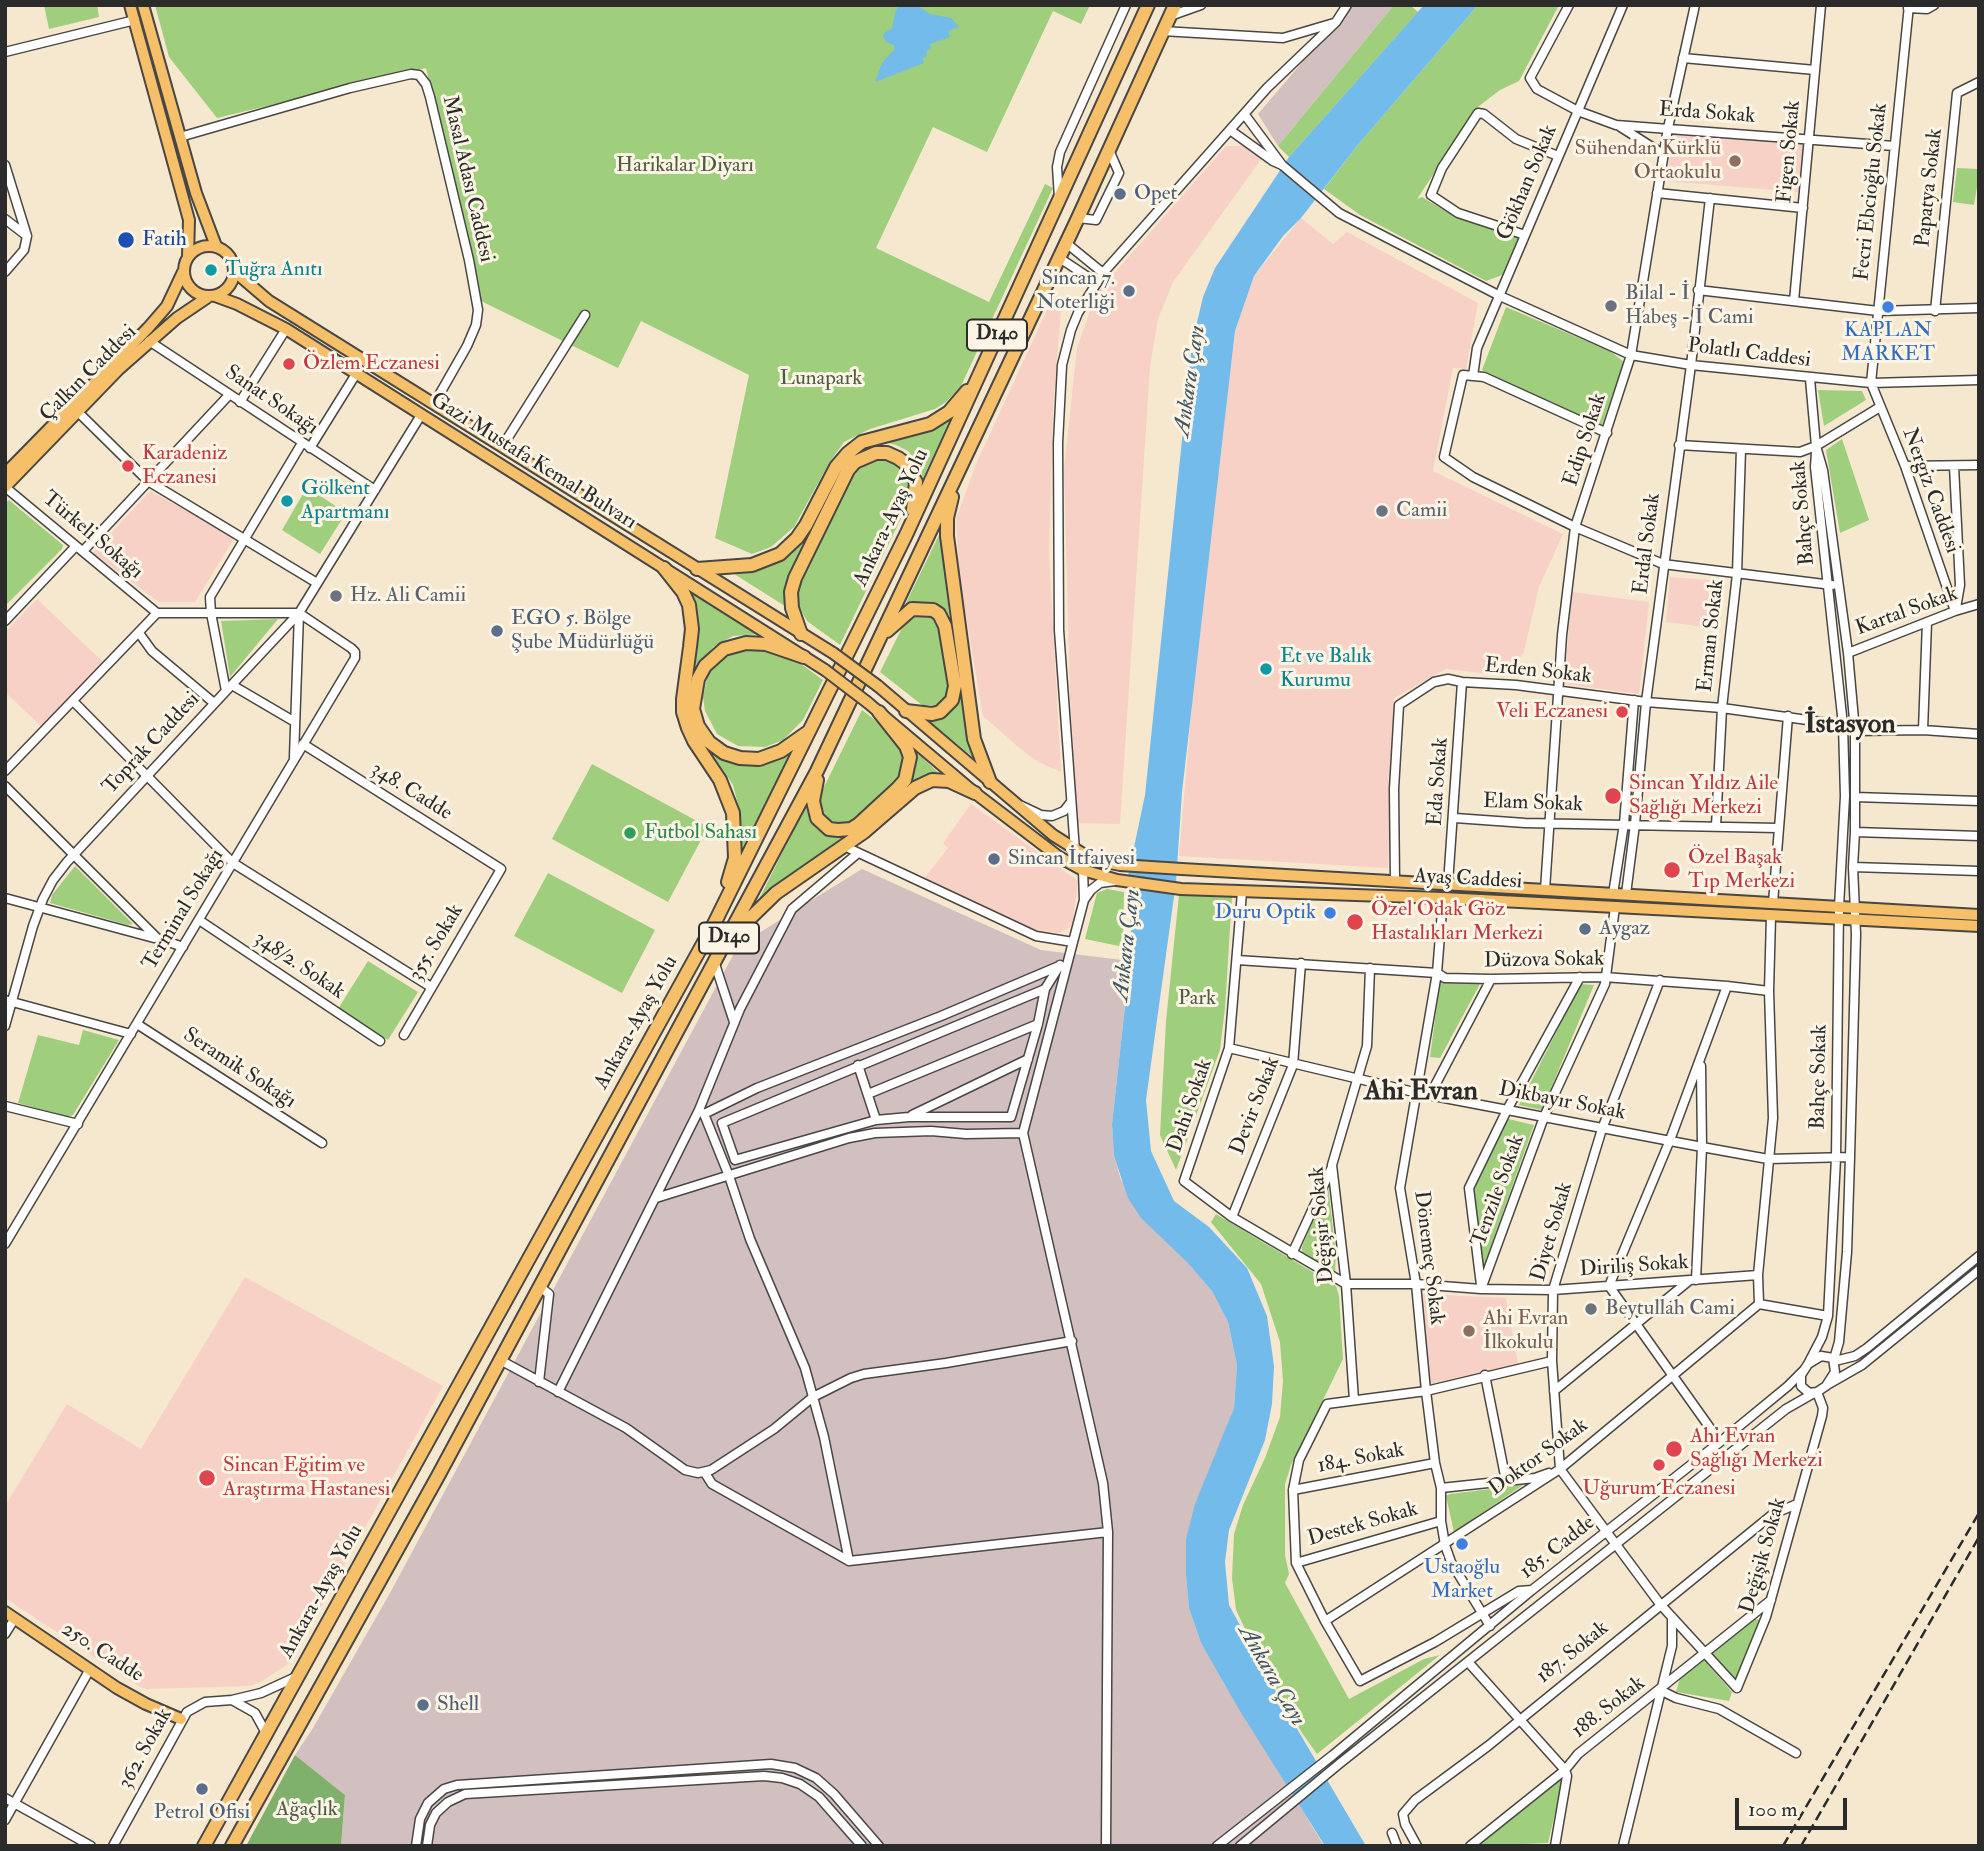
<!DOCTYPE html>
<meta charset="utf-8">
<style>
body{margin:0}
#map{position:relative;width:1984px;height:1851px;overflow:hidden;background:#f6e8cf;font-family:"IM FELL Double Pica",serif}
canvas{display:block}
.frame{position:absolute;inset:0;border:7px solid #2b2b2b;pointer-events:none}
.scale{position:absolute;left:1735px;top:1798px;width:112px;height:32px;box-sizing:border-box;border:4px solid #2b2b2b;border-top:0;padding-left:9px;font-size:21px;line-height:24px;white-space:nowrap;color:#2b2b2b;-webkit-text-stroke:5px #fcf5e5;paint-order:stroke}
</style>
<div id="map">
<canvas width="1984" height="1851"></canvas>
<div class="frame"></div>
<div class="scale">100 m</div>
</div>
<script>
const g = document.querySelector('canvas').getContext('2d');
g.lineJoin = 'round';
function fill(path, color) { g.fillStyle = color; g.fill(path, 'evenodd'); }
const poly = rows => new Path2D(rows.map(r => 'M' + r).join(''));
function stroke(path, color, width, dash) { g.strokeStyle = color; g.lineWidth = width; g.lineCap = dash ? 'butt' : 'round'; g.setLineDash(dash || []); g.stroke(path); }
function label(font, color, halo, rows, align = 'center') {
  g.font = font + ' "IM FELL Double Pica",serif'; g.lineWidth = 6; g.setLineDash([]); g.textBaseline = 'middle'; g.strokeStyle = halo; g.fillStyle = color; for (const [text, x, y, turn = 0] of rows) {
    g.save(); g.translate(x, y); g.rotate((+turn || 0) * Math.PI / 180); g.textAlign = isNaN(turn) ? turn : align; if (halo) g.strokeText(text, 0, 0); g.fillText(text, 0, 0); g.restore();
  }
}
fill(poly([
 [1674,132,1804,141,1798,192,1666,181],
 [1226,146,1243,146,1262,158,1173,282,1158,319,1150,367,1120,824,1078,823,1070,696,1064,469,1077,348,1096,294],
 [1301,218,1333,244,1347,232,1478,303,1466,369,1453,368,1433,471,1563,534,1539,587,1524,651,1512,671,1499,675,1446,669,1394,698,1388,868,1179,856,1192,702,1235,331,1254,276],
 [1054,295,1062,298,1053,408,1049,554,1061,772,1038,762,1017,746,983,716,959,574,956,519,976,464],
 [150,491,233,536,233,540,195,602,159,602,93,553],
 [1670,577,1724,581,1720,629,1666,622],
 [1572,592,1649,602,1639,694,1564,684],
 [37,599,103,662,42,727,5,692,5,632],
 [971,804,1078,881,1073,922,1069,928,1059,933,1036,930,922,881,948,848,943,843],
 [245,1277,443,1386,317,1615,305,1617,290,1646,293,1656,289,1663,261,1682,250,1686,147,1689,140,1687,5,1598,5,1506,67,1404,141,1449],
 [1422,1294,1506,1298,1518,1364,1430,1384]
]), '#f7d1c6');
fill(poly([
 [1351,5,1394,5,1278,146,1258,114],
 [862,869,1041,950,1130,961,1112,1124,1114,1156,1121,1180,1212,1291,1228,1322,1237,1365,1234,1408,1186,1539,1186,1575,1189,1608,1201,1643,1324,1846,341,1846,345,1795,295,1755,313,1728,390,1593,738,946]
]), '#d2bfbf');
fill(poly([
 [44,5,97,5,99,17,49,29],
 [155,5,1090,5,1081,24,1053,11,987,152,933,127,876,248,989,302,1045,184,1053,188,961,386,946,402,935,409,870,429,844,442,829,463,794,527,771,547,752,554,715,538,749,375,641,321,618,368,481,301,426,68,217,118,169,57],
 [1394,5,1410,5,1418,12,1289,157,1278,146],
 [1478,5,1559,5,1519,81,1500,90,1479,106,1417,199,1422,197,1457,218,1518,238,1502,275,1486,281,1360,215,1324,189,1357,146],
 [1957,168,1979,169,1979,187,1977,187,1974,205,1953,202],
 [1506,307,1610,351,1624,362,1602,425,1482,370],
 [1818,390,1862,391,1866,400,1824,426],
 [953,413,923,478,919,465,908,451,896,445,881,441],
 [1842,439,1869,520,1840,533,1826,450],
 [876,459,884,459,897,463,910,477,907,506,840,645,807,621,798,605,797,591,852,476,860,465],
 [307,487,346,513,320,554,282,530],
 [9,500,63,545,62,549,5,606,5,503],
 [811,527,788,577,788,608,728,570,746,569],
 [940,533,952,640,935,607,923,603,904,607],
 [689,588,762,634,733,636,713,647,698,666,691,690,698,620,697,605],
 [916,614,933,617,938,625,948,691,942,702,935,705,922,705,880,672,905,622],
 [278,619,230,677,221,621],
 [765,647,790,656,823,680,803,720,783,740,765,747,738,746,717,734,705,711,703,697,708,674,714,665,734,649],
 [960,686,973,757,929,721,938,719,950,711,956,700],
 [862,710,896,736,904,760,899,779,850,822,831,822,821,810,819,802,822,791],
 [696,729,736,759,795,747,742,852,740,812,733,785],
 [916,752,940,774,917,780,906,789,915,767],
 [592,764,708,827,668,902,552,839],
 [807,804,809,815,816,828,833,835,852,835,758,901],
 [75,866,133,924,128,925,50,903,52,895],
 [548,873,655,930,622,993,514,936],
 [1107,889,1124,892,1123,935,1119,946,1085,939,1097,893],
 [1179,895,1232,897,1225,1008,1220,1050,1176,1170,1160,1135,1166,1021],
 [368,961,418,992,388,1040,338,1009],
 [1440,982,1480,984,1440,1058,1430,1057],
 [1581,984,1594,985,1542,1110,1519,1105],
 [83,1030,119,1040,73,1115,68,1117,18,1103,38,1035,79,1045],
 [1508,1119,1534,1125,1483,1268,1473,1189],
 [1328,1185,1336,1255,1335,1272,1330,1272,1302,1255,1302,1247],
 [1216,1214,1336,1286,1339,1296,1343,1359,1291,1465,1285,1484,1285,1555,1289,1574,1285,1583,1349,1699,1424,1659,1440,1655,1317,1754,1302,1733,1258,1656,1236,1610,1232,1578,1234,1534,1243,1505,1265,1458,1280,1417,1283,1381,1280,1342,1261,1284,1211,1222],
 [1523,1485,1454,1532,1446,1496,1450,1494],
 [1755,1619,1761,1620,1736,1682,1710,1653],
 [1704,1660,1732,1692,1729,1701,1676,1692,1680,1678],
 [1559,1777,1563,1779,1548,1843,1475,1846]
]), '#9fce7d');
fill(poly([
 [295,1755,345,1795,341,1846,246,1846]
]), '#7fb16c');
fill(poly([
 [899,5,916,5,930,14,951,18,959,27,948,31,950,37,930,44,931,49,926,51,927,56,922,59,924,63,875,82,882,63,894,50,894,45,886,42,883,35,886,31,892,29,895,13],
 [1424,5,1478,5,1357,146,1301,218,1283,236,1254,276,1235,331,1182,792,1176,882,1146,1100,1151,1151,1174,1201,1209,1227,1247,1268,1267,1316,1274,1366,1272,1404,1265,1440,1229,1530,1225,1562,1229,1605,1286,1710,1366,1846,1325,1846,1240,1711,1201,1643,1189,1608,1186,1575,1186,1539,1195,1504,1234,1408,1237,1365,1228,1322,1212,1291,1188,1263,1141,1218,1128,1198,1114,1156,1112,1124,1130,961,1131,932,1128,876,1145,795,1192,344,1203,297,1215,268,1289,157]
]), '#72bbea');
const minor = poly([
 [1569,5,1530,78,1537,89,1578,111,1616,125,1894,146],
 [1909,5,1871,383,1905,466,1955,611],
 [1908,8,1927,9,1934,5],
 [1170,16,1201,5],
 [1162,31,1283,38,1334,23],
 [5,52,135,20],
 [1683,58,1815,70],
 [1245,115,1282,165],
 [1619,126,1663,154],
 [1230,130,1273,161,1282,165,1339,213,1500,296,1631,355,1691,365,1871,383,1979,380],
 [180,137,350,88,411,74,419,75,426,84,430,97,469,260,478,310,476,325,467,346,434,404],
 [5,165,27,236,24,250,5,272],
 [1657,193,1803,208],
 [1059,198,1057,167,1060,152,1126,5],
 [1078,218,1096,220,1119,173,1109,150],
 [5,219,27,236],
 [1525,235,1458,213,1431,195,1442,168,1478,113,1484,114,1516,139,1558,156],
 [1065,242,1103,273],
 [1058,257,1097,283],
 [1698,290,1878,311,1979,308],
 [1794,301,1821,5],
 [1935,311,1957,93,1979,82],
 [149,341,375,490],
 [1473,376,1477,348,1623,5],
 [1810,379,1816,446,1823,470,1848,653,1855,731,1855,832,1853,867,1856,934,1850,1157,1847,1252,1839,1342,1834,1359],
 [240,402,286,329],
 [78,412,148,481,317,583],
 [1607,433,1484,377,1463,375,1444,457,1473,477,1575,527,1663,564,1832,585],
 [1679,445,1800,452,1816,446,1880,407],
 [502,447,585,315],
 [310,448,356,374],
 [1905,466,1979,465],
 [1954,466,1960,585,1956,608],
 [5,487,157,613],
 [83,551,229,395],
 [5,621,76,546],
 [139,633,152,651,214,703],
 [1848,653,1955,611,1979,604],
 [232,685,295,722],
 [226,691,299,613,421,415],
 [73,701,233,863,431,987],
 [1923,730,1927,622],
 [303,744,501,869,404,1035],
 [294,757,299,613],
 [5,771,157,613,299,613],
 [5,786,157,938,183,947],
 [1855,797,1979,801],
 [1022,806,1041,815,1052,816,1064,811,1071,802],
 [1455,818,1525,823,1778,828],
 [1716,826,1722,708,1737,574,1741,449],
 [1855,832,1979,836],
 [844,846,1036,936,1073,942],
 [1075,851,1059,630,1058,443,1062,365,1071,330,1078,313,1103,273,1267,88,1336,22,1347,5],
 [858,853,792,909,740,1009,699,1110,704,1114,729,1176,750,1239,805,1368,824,1437,849,1561,1108,1532],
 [1853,867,1979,871],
 [1083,870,1084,900,1023,1133,1103,1483,1108,1532,1106,1846],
 [1395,881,1394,789,1399,705,1434,682,1448,679,1462,682,1516,685,1646,702,1722,708,1843,725,1855,731,1923,730,1979,734],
 [1448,884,1462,682],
 [1545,890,1562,635,1575,527,1631,355,1668,128,1695,5],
 [1242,892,1229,1048,1184,1181,1232,1217,1346,1284,1416,1284,1481,1289,1553,1290,1758,1275],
 [1613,894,1624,824,1634,700],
 [1626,894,1635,824,1646,702,1691,365,1710,198],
 [5,898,154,938],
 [1443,898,1437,973,1400,1188,1416,1284,1426,1391,1435,1463,1441,1488,1441,1521,1445,1545,1451,1562,1490,1626],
 [1084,900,1091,890,1100,883,1115,881],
 [1773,903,1788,716],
 [199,920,380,1041],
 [1237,960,1437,973,1445,978,1491,979,1604,977,1727,986,1769,991],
 [715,964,734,1022],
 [1660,980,1602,1129,1553,1290,1552,1361,1560,1469,1660,1604,1737,1688,1766,1617,1822,1416,1823,1408,1817,1392],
 [1045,989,722,1123,735,1160,876,1120,909,1117,1011,1117,1038,1024,1045,989,1060,965],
 [5,1000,131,1034],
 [137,1024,322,1143],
 [5,1026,33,926,43,899,53,880,67,862,226,691,211,613,210,597,302,443],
 [1229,1048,1418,1093,1702,1147,1768,1159,1850,1157],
 [858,1065,876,1120],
 [868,1094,1038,1024],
 [1430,1095,1491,979],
 [5,1106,78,1124],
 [704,1114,757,1088,941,1016,1059,966],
 [912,1115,1028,1059],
 [656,1198,849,1138,875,1133,931,1131,966,1134,1023,1133],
 [1232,1217,1293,1065,1301,963],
 [5,1244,355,658,355,652,351,648,299,613],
 [1292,1254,1332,1167],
 [1696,1280,1702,1147,1701,1066],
 [1481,1285,1469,1188,1507,1110,1580,977],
 [1481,1289,1544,1117,1605,984,1615,907],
 [1759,1304,1828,1316],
 [1821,1356,1833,1358,1835,1372,1826,1386,1817,1392,1809,1393,1801,1386,1801,1375,1808,1364,1821,1356],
 [500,1360,626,1428,685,1470,698,1473,711,1470,774,1429,813,1397,851,1378,864,1374,946,1363,1072,1341],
 [1835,1361,1855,1356,1867,1348,1979,1256],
 [1808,1364,1822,1337,1828,1316,1836,1158,1839,907,1845,796,1843,725,1815,467,1816,452],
 [1485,1375,1506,1481],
 [539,1382,549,1294,540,1287],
 [1827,1385,1862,1365,1979,1270],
 [1554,1391,1690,1280],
 [558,1392,699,1110],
 [1354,1400,1346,1284,1332,1165,1367,1046,1370,968],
 [1720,1442,1609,1286,1670,1140,1727,986],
 [705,1473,712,1484,849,1561],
 [1441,1488,1535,1478,1549,1473],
 [1293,1490,1435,1463],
 [1296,1563,1441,1521],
 [1532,1590,1519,1591,1435,1642,1360,1681,1325,1621,1296,1563,1293,1490,1299,1460,1327,1404,1426,1391,1552,1361],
 [1325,1621,1560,1469,1759,1304,1758,1275,1773,1118,1769,991,1771,916],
 [5,1634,15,1618],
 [1469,1663,1565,1770,1567,1776,1555,1846],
 [1660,1690,1676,1698,1719,1709,1796,1753],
 [266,1733,255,1713,232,1700,261,1693,298,1676],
 [5,1798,91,1846],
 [5,1820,90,1669],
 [1392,1833,1397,1846],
 [113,1846,187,1712,205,1702,232,1700],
 [416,1846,420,1819,428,1803,444,1789,457,1785,771,1764,795,1768,816,1778,834,1794,879,1846],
 [427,1846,430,1825,436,1813,448,1802,465,1794,764,1776,782,1778,800,1784,819,1797,862,1846],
 [1217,1846,1333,1755,1532,1590,1720,1442,1788,1386,1804,1370],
 [1240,1846,1339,1764,1786,1409,1814,1393],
 [1417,1846,1405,1824,1403,1814,1415,1800,1488,1746,1773,1514,1797,1504],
 [1470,1846,1565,1770,1578,1754,1771,1600],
 [1623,1846,1672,1646,1672,1617]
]);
const major = poly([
 [130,5,189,220,188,256],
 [143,5,196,193,216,246],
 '184 271a25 25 0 1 1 50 0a25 25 0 1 1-50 0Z',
 [234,271,269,301,833,653],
 [215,296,237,304,286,329,825,670],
 [5,474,148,328,167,306,183,272],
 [5,487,119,369,177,318,208,297],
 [878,686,1053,835,1091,859,1120,865,1182,869,1979,915],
 [867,702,975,793,1059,857,1083,870,1117,880,1181,889,1443,898,1979,926],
 [5,1612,117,1688,146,1704,181,1719]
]);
const highway = poly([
 [952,497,947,518,947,536,974,739,990,782],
 [664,568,683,592,689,605,692,629,690,647,683,699,683,712,688,728,694,741,720,780,733,813,735,858,728,882],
 [697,569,752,565,780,554,797,538,806,525,836,467,848,453,862,442,930,424,949,412,967,391],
 [887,631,912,609,933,610,939,614,945,626,955,686,952,700,940,712,932,714,906,711],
 [801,634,792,608,791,592,795,578,848,470,855,462,876,453,887,453,898,458,905,463,916,482,913,510],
 [804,657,766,644,746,643,724,649,705,666,698,679,693,709,698,726,709,742,724,753,740,758,759,759,781,751,808,732],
 [817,780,813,801,817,818,829,829,838,830,851,829,859,824,897,789,905,780,910,757,906,746,879,712],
 [736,932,776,893,864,832,915,788,932,780,949,781,975,793],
 [204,1846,714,924,906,535,1148,5],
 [232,1846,438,1476,817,771,1078,218,1175,5]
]);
stroke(minor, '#494744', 11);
stroke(major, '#494744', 14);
stroke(highway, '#494744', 16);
stroke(minor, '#fff', 8);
stroke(major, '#f6c06b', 10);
stroke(highway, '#f6c06b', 12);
stroke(poly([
 [1783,1846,1979,1513],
 [1801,1846,1979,1537]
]), '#2b2b2b', 2.5, [10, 5]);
const majorBridge = poly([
 [833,653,878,686],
 [825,670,867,702]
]);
stroke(majorBridge, '#494744', 14, []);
stroke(majorBridge, '#f6c06b', 10);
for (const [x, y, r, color] of [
 [1735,161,7,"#8d6e63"],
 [1120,194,7,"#5c6f8a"],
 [126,240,9,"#1a4fb4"],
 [211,270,7,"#0f9aa8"],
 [1129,291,7,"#5c6f8a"],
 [1611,306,7,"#6b7280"],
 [1888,307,7,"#3f7fe0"],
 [289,364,7,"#e0444e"],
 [128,466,7,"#e0444e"],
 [287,501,7,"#0f9aa8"],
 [1382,511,7,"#6b7280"],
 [336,596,7,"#6b7280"],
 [497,631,7,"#5c6f8a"],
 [1266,669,7,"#0f9aa8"],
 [1622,712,7,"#e0444e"],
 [1613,796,9,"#e0444e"],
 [630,833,7,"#2e9e5b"],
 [994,859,7,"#5c6f8a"],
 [1672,870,9,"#e0444e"],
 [1330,913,7,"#3f7fe0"],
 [1355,922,9,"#e0444e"],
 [1585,929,7,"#5c6f8a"],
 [1591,1309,7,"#6b7280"],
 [1469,1331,7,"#8d6e63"],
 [1674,1449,9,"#e0444e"],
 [1659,1465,7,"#e0444e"],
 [207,1478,9,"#e0444e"],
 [1462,1544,7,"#3f7fe0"],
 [423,1705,7,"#5c6f8a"],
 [202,1789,7,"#5c6f8a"]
]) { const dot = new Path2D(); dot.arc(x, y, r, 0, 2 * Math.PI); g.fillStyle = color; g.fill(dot); stroke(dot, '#fcf5e5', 2.5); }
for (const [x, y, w] of [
 [997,335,60],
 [729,938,60]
]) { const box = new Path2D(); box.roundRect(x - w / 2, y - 15.5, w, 31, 5); g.fillStyle = '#fcf5e5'; g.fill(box); stroke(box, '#2b2b2b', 2); }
label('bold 19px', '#2b2b2b', null, [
 ["D140",997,335],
 ["D140",729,938]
]);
label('21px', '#2b2b2b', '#fcf5e5', [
 ["Erda Sokak",1707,114,4],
 ["Figen Sokak",1790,152,-85],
 ["Masal Adası Caddesi",467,179,77],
 ["Gökhan Sokak",1528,183,-67],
 ["Papatya Sokak",1930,188,-84],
 ["Fecri Ebcioğlu Sokak",1872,192,-84],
 ["Polatlı Caddesi",1749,354,7],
 ["Çalkın Caddesi",89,374,-45],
 ["Sanat Sokağı",271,401,34],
 ["Edip Sokak",1586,440,-72],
 ["Gazi Mustafa Kemal Bulvarı",533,462,32],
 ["Nergiz Caddesi",1930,491,70],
 ["Bahçe Sokak",1804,513,-95],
 ["Ankara-Ayaş Yolu",892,518,-65],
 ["Türkeli Sokağı",92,536,40],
 ["Erdal Sokak",1648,544,-83],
 ["Kartal Sokak",1907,612,-20],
 ["Erman Sokak",1712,636,-84],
 ["Erden Sokak",1538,672,6],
 ["Toprak Caddesi",152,744,-47],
 ["Eda Sokak",1439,782,-86],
 ["348. Cadde",411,792,32],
 ["Elam Sokak",1533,804,2],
 ["Ayaş Caddesi",1468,880,3],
 ["Terminal Sokağı",184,910,-59],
 ["355. Sokak",437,943,-59],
 ["Düzova Sokak",1544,961,-1],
 ["348/2. Sokak",299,966,34],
 ["Ankara-Ayaş Yolu",637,1023,-61],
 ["Seramik Sokağı",239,1069,33],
 ["Bahçe Sokak",1820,1077,-89],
 ["Dikbayır Sokak",1562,1102,11],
 ["Dahi Sokak",1191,1106,-71],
 ["Devir Sokak",1256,1106,-69],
 ["Tenzile Sokak",1499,1191,-70],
 ["Değişir Sokak",1323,1225,-95],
 ["Diyet Sokak",1553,1232,-74],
 ["Dönemeç Sokak",1428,1258,83],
 ["Diriliş Sokak",1634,1267,-4],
 ["Doktor Sokak",1539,1458,-36],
 ["184. Sokak",1361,1459,-11],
 ["Destek Sokak",1363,1525,-16],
 ["185. Cadde",1558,1548,-38],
 ["Değişik Sokak",1764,1556,-74],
 ["Ankara-Ayaş Yolu",322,1592,-61],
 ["250. Cadde",102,1653,33],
 ["187. Sokak",1573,1653,-39],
 ["188. Sokak",1609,1708,-38],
 ["362. Sokak",146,1749,-61]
]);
label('21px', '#785e54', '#fcf5e5', [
 ["Sühendan Kürklü",1721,149],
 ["Ortaokulu",1721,173],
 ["Ahi Evran",1483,1319,"left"],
 ["İlkokulu",1483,1343,"left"]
], 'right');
label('21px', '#4e5c44', '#fcf5e5', [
 ["Harikalar Diyarı",685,166],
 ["Lunapark",821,379],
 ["Park",1197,999],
 ["Ağaçlık",307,1810]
]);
label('21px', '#4e5e75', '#fcf5e5', [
 ["Opet",1134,194],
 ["Sincan 7.",1115,279,"right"],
 ["Noterliği",1115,303,"right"],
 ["EGO 5. Bölge",511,619],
 ["Şube Müdürlüğü",511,643],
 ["Sincan İtfaiyesi",1008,859],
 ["Aygaz",1599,929],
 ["Shell",437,1705],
 ["Petrol Ofisi",202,1813,"center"]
], 'left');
label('21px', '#164399', '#fcf5e5', [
 ["Fatih",142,240]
], 'left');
label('21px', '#0d838f', '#fcf5e5', [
 ["Tuğra Anıtı",225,270],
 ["Gölkent",301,489],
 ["Apartmanı",301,513],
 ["Et ve Balık",1280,657],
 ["Kurumu",1280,681]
], 'left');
label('21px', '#5b616d', '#fcf5e5', [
 ["Bilal - İ",1625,294],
 ["Habeş - İ Cami",1625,318],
 ["Camii",1396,511],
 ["Hz. Ali Camii",350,596],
 ["Beytullah Cami",1605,1309]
], 'left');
label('21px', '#366cbe', '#fcf5e5', [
 ["KAPLAN",1888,331],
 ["MARKET",1888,355],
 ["Duru Optik",1316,913,"right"],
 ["Ustaoğlu",1462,1568],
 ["Market",1462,1592]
]);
label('21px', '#be3a42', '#fcf5e5', [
 ["Özlem Eczanesi",303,364],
 ["Karadeniz",142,454],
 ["Eczanesi",142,478],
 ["Veli Eczanesi",1608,712,"right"],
 ["Sincan Yıldız Aile",1629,784],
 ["Sağlığı Merkezi",1629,808],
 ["Özel Başak",1688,858],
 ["Tıp Merkezi",1688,882],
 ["Özel Odak Göz",1371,910],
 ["Hastalıkları Merkezi",1371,934],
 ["Ahi Evran",1690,1437],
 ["Sağlığı Merkezi",1690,1461],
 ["Sincan Eğitim ve",223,1466],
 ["Araştırma Hastanesi",223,1490],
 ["Uğurum Eczanesi",1659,1489,"center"]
], 'left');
label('21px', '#27864d', '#fcf5e5', [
 ["Futbol Sahası",644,833]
], 'left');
label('italic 23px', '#405664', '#fcf5e5', [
 ["Ankara Çayı",1191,381,-82],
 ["Ankara Çayı",1128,945,-84],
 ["Ankara Çayı",1271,1676,60]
]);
label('bold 28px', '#2b2b2b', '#fcf5e5', [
 ["İstasyon",1850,726],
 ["Ahi Evran",1421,1093]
]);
</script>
